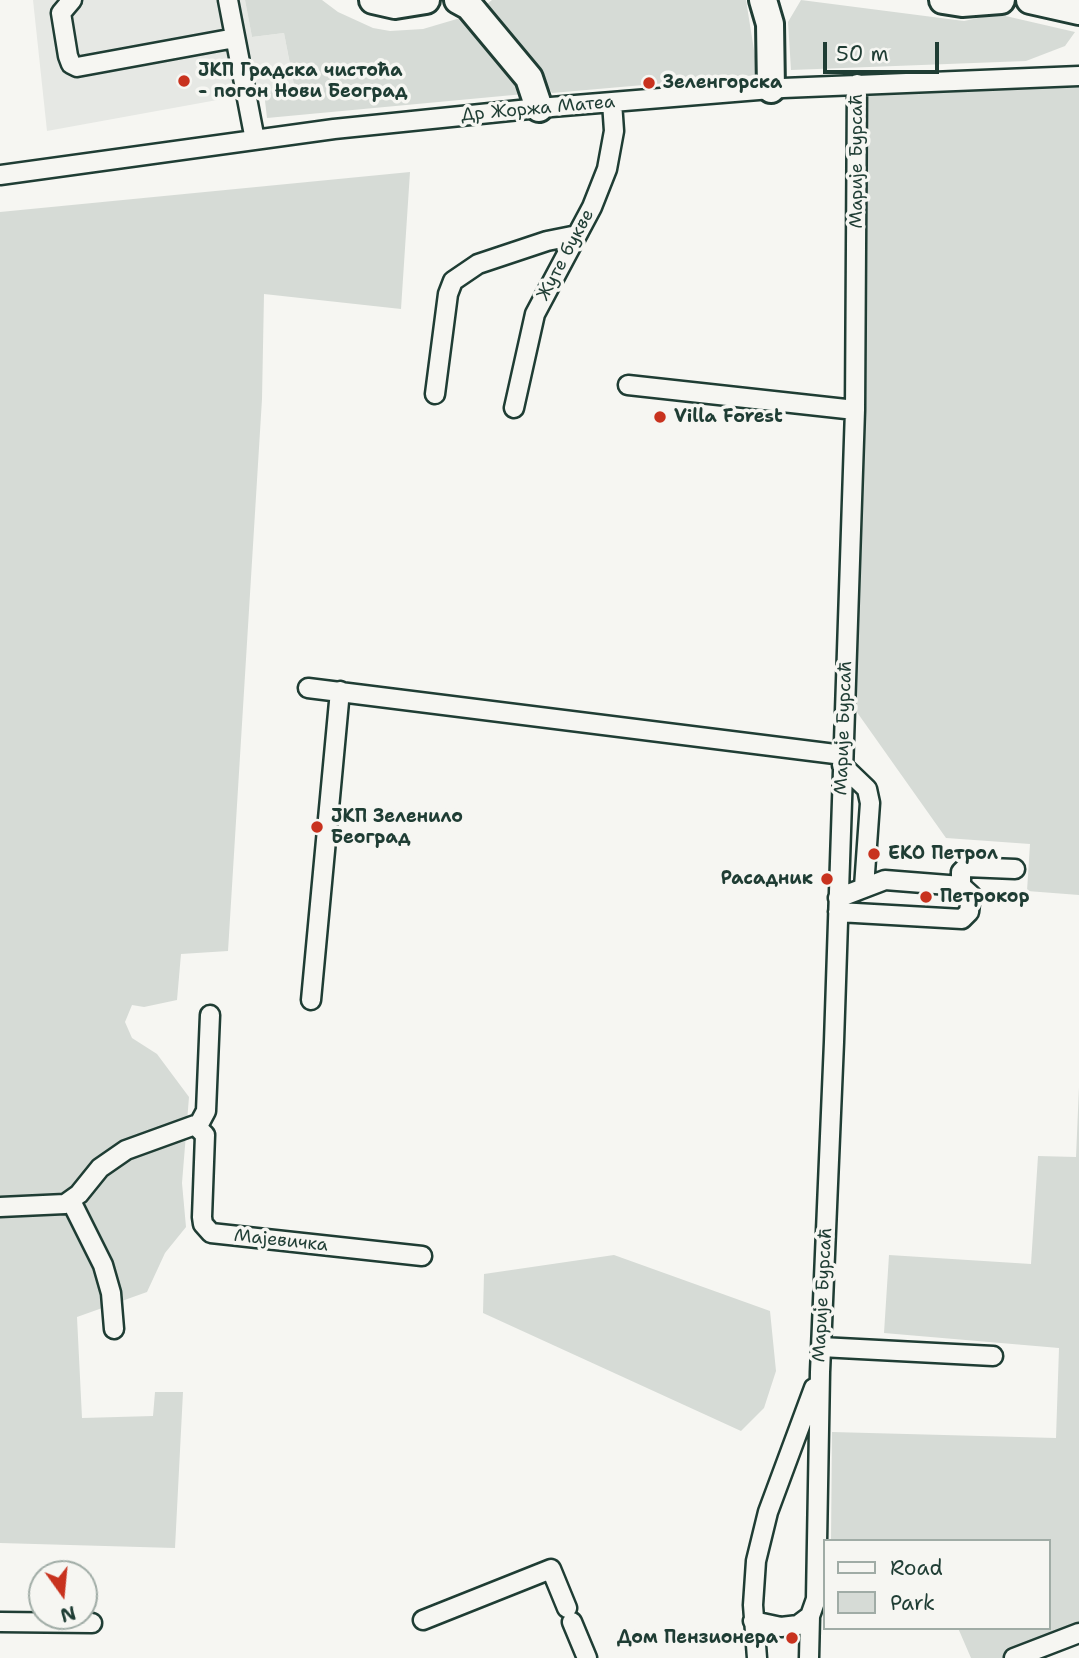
<!DOCTYPE html>
<meta charset="utf-8">
<style>
body{margin:0}
#map{position:relative;width:1079px;height:1658px;overflow:hidden;background:#f6f6f2;font-family:"Shantell Sans",sans-serif}
canvas{display:block}
.legend{position:absolute;left:823px;top:1539px;width:228px;height:91px;box-sizing:border-box;background:#f6f6f2;border:2px solid #a0aca6;margin:0;padding:9px 12px;list-style:none;font-size:21px;color:#1f3d34}
.legend li{display:flex;align-items:center;gap:14px;height:35px}
.legend b{width:35px;border:2px solid #a0aca6}
.north{position:absolute;left:28px;top:1560px;width:70px;height:70px;box-sizing:border-box;background:#f6f6f2;border:2px solid #a0aca6;border-radius:50%;rotate:165deg;font-size:19px;font-weight:700;line-height:28px;text-align:center;color:#1f3d34}
.north::after{content:'';display:block;margin:auto;width:24px;height:32px;background:#c8321e;clip-path:polygon(50% 0,100% 100%,50% 72%,0 100%)}
.scale{position:absolute;left:823px;top:42px;width:116px;height:32px;box-sizing:border-box;border:4px solid #1f3d34;border-top:0;padding-left:9px;font-size:21px;line-height:24px;white-space:nowrap;color:#1f3d34;-webkit-text-stroke:5px #f6f6f2;paint-order:stroke}
</style>
<div id="map">
<canvas width="1079" height="1658"></canvas>
<ul class="legend">
<li><b style="height:9px;background:#f6f6f2"></b>Road</li>
<li><b style="height:19px;background:#d6dbd6"></b>Park</li>
</ul>
<div class="north">N</div>
<div class="scale">50 m</div>
</div>
<script>
const g = document.querySelector('canvas').getContext('2d');
g.lineJoin = 'round';
function fill(path, color) { g.fillStyle = color; g.fill(path, 'evenodd'); }
const poly = rows => new Path2D(rows.map(r => 'M' + r).join(''));
function stroke(path, color, width, dash) { g.strokeStyle = color; g.lineWidth = width; g.lineCap = dash ? 'butt' : 'round'; g.setLineDash(dash || []); g.stroke(path); }
function label(font, color, halo, rows, align = 'center') {
  g.font = font + ' "Shantell Sans",sans-serif'; g.lineWidth = 7; g.setLineDash([]); g.textBaseline = 'middle'; g.strokeStyle = halo; g.fillStyle = color; for (const [text, x, y, turn = 0] of rows) {
    g.save(); g.translate(x, y); g.rotate((+turn || 0) * Math.PI / 180); g.textAlign = isNaN(turn) ? turn : align; if (halo) g.strokeText(text, 0, 0); g.fillText(text, 0, 0); g.restore();
  }
}
fill(poly([
 [33,0,245,0,252,37,284,33,294,86,47,131]
]), '#e6e8e4');
fill(poly([
 [245,0,322,0,338,12,373,28,390,31,423,29,467,16,524,94,267,118,264,92,294,85,284,33,252,37],
 [492,0,746,0,758,75,552,93,487,4],
 [801,0,964,21,997,14,1075,32,1065,46,1026,61,791,70,788,22],
 [1079,77,1079,895,1027,891,1030,844,946,838,854,708,857,84],
 [410,172,401,309,264,294,262,399,228,951,181,954,177,1000,144,1007,132,1005,125,1022,132,1038,157,1054,189,1097,182,1183,186,1227,165,1253,147,1292,77,1317,82,1418,153,1416,155,1392,183,1392,175,1548,0,1543,0,212],
 [1079,1087,1079,1640,1038,1658,971,1658,958,1628,1049,1628,1049,1541,831,1541,832,1432,1056,1438,1059,1348,884,1333,889,1255,1031,1264,1038,1156,1076,1157],
 [614,1255,770,1311,776,1371,764,1408,741,1431,483,1313,484,1274]
]), '#d6dbd6');
const minor = poly([
 [72,0,61,13,68,56,71,64,77,67,235,38],
 [228,0,255,140],
 [0,175,334,129,539,108,783,88,1079,76],
 [628,385,855,410],
 [435,394,448,294,453,281,478,264,547,241,577,235],
 [514,408,535,314,592,207,607,169,614,131,612,102],
 [308,688,843,755],
 [842,765,867,789,870,803,864,887],
 [961,886,961,872,966,867,1015,869],
 [838,912,962,919,969,912,971,895,961,886,885,880,838,898],
 [311,1000,340,691],
 [198,1126,206,1111,210,1015],
 [71,1201,103,1265,111,1293,114,1329],
 [0,1207,65,1204,79,1194,100,1168,126,1150,195,1125,205,1135,202,1217,203,1224,211,1233,422,1256],
 [821,1347,993,1356],
 [423,1620,551,1569,567,1608],
 [753,1621,781,1627,798,1625,810,1616,816,1599,820,1372,834,1042,855,410,857,84],
 [0,1622,92,1623],
 [572,1622,587,1658],
 [757,1658,753,1605,756,1561,768,1512,814,1388],
 [809,1658,810,1616],
 [1014,1658,1079,1633]
]);
const highway = poly([
 [373,0,395,5,426,0],
 [458,0,469,6,529,78,539,108],
 [763,0,770,24,771,89],
 [943,0,962,3,1001,0],
 [1030,0,1079,11]
]);
stroke(minor, '#1f3d34', 23);
stroke(highway, '#1f3d34', 32);
stroke(minor, '#f6f6f2', 18);
stroke(highway, '#f6f6f2', 26);
for (const [x, y, r, color] of [
 [184,81,7,"#c8321e"],
 [649,83,7,"#c8321e"],
 [660,417,7,"#c8321e"],
 [317,827,7,"#c8321e"],
 [874,854,7,"#c8321e"],
 [827,879,7,"#c8321e"],
 [926,897,7,"#c8321e"],
 [792,1638,7,"#c8321e"]
]) { const dot = new Path2D(); dot.arc(x, y, r, 0, 2 * Math.PI); g.fillStyle = color; g.fill(dot); stroke(dot, '#f6f6f2', 2.5); }
label('bold 18px', '#1f3d34', '#f6f6f2', [
 ["ЈКП Градска чистоћа",198,71],
 ["- погон Нови Београд",198,92],
 ["Зеленгорска",663,83],
 ["Villa Forest",674,417],
 ["ЈКП Зеленило",331,817],
 ["Београд",331,838],
 ["ЕКО Петрол",888,854],
 ["Расадник",813,879,"right"],
 ["Петрокор",940,897],
 ["Дом Пензионера",778,1638,"right"]
], 'left');
label('18px', '#1f3d34', '#f6f6f2', [
 ["Др Жоржа Матеа",538,109,-5],
 ["Марије Бурсаћ",857,161,-90],
 ["Жуте букве",566,255,-62],
 ["Марије Бурсаћ",844,728,-88],
 ["Мајевичка",281,1241,6],
 ["Марије Бурсаћ",823,1295,-87]
]);
</script>
